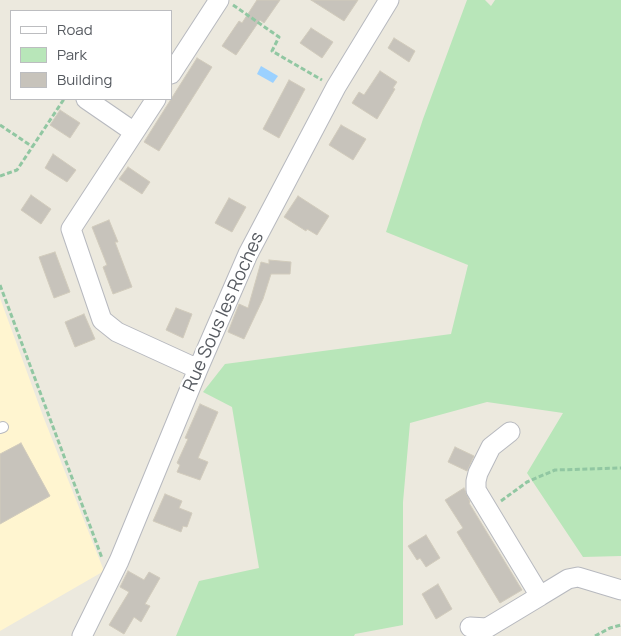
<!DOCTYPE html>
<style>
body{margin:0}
#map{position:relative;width:621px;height:636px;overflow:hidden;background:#ece9de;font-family:Manrope,sans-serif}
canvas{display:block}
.legend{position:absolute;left:10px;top:10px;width:162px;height:90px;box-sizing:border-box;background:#fff;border:1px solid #bcbdc0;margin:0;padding:6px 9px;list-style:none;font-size:15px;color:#575b61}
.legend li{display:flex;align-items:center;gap:10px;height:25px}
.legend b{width:25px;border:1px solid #bcbdc0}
</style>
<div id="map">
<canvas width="621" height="636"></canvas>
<ul class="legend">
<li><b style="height:6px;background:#fff"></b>Road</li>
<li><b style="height:14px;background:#b8e6b9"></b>Park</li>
<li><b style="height:14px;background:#c7c3bb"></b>Building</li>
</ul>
</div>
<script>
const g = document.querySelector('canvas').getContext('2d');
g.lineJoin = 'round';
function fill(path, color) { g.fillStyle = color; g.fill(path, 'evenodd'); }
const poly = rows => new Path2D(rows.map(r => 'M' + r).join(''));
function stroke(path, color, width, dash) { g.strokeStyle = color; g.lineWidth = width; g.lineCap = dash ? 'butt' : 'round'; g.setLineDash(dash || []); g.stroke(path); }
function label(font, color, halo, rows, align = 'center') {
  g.font = font + ' Manrope,sans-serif'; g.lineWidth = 5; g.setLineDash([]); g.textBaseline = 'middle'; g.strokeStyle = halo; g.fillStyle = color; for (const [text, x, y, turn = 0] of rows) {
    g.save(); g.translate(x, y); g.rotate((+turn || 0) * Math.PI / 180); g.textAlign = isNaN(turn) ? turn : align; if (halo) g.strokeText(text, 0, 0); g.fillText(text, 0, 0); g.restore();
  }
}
fill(poly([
 [0,298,43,416,104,571,0,631]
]), '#fff5d0');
fill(poly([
 [467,0,485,0,491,6,495,0,621,0,621,556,583,557,527,473,563,413,487,402,410,423,403,502,403,625,355,634,354,636,176,636,199,581,259,568,232,407,203,392,225,364,451,334,468,265,386,232,423,119]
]), '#b8e6b9');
fill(poly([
 [261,66,278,76,273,83,257,74]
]), '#9bd1ff');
const building = poly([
 [257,0,280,0,264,23,260,20,236,55,222,46,239,21,242,23,257,0],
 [311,0,358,0,344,21,311,0],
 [311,28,333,42,322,58,300,43,311,28],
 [394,38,415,51,409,62,388,48,394,38],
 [197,58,212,67,159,151,144,142,197,58],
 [380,71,397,82,393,88,395,89,377,119,352,103,359,92,364,95,380,71],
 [289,80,305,89,279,138,263,129,289,80],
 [60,110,80,123,70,138,50,125,60,110],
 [341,125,366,139,353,160,329,145,341,125],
 [53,154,76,170,67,182,45,168,53,154],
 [128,167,150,182,142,194,119,179,128,167],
 [31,195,51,209,41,224,21,210,31,195],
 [298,196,329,216,317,235,307,229,306,231,284,217,298,196],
 [229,198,246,207,232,232,215,223,229,198],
 [109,220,118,242,115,242,132,287,113,294,103,267,107,265,92,227,109,220],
 [55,252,70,292,54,298,39,257,55,252],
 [269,260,291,262,290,274,271,274,263,299,244,339,228,332,239,304,248,308,261,262,269,264,269,260],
 [176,308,192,314,183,338,166,330,176,308],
 [84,314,95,339,75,347,65,322,84,314],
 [200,404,218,412,198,458,208,462,200,480,177,472,180,465,177,463,188,439,185,438,200,404],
 [21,443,50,496,0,524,0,454,21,443],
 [455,447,474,456,467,471,448,462,455,447],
 [464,488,470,502,469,503,522,590,500,603,457,532,463,528,445,500,464,488],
 [165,494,182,501,179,508,192,513,187,527,183,526,181,532,153,521,165,494],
 [426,535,440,558,426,567,420,558,417,560,408,546,426,535],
 [128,571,144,580,149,572,160,578,145,604,150,606,141,622,134,617,124,634,109,625,129,592,120,587,128,571],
 [438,584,452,609,436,619,422,594,438,584]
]);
fill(building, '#c7c3bb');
stroke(building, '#d1cbbc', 1);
const lane = poly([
 [0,428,3,427]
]);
const street = poly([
 [171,74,219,0],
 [86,99,134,132],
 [156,99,71,229,102,320,117,332,198,369],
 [540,596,568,579,578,577,621,590],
 [470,627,487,628,540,596,476,490,476,481,478,473,491,447,510,432],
 [82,636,119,561,198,369,248,254,336,87,389,0]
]);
stroke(lane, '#b7b9bf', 12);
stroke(street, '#b7b9bf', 21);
stroke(poly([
 [233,5,279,37,272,51,322,80],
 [0,125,33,147],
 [0,176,17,170,64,99],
 [0,285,102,558],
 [501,501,527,482,555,470,621,468],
 [595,636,610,628,621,625]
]), '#91c7a2', 3, [5, 2.5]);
stroke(lane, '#fff', 10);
stroke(street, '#fff', 19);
label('18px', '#575b61', '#fff', [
 ["Rue Sous les Roches",224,312,-66]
]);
</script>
